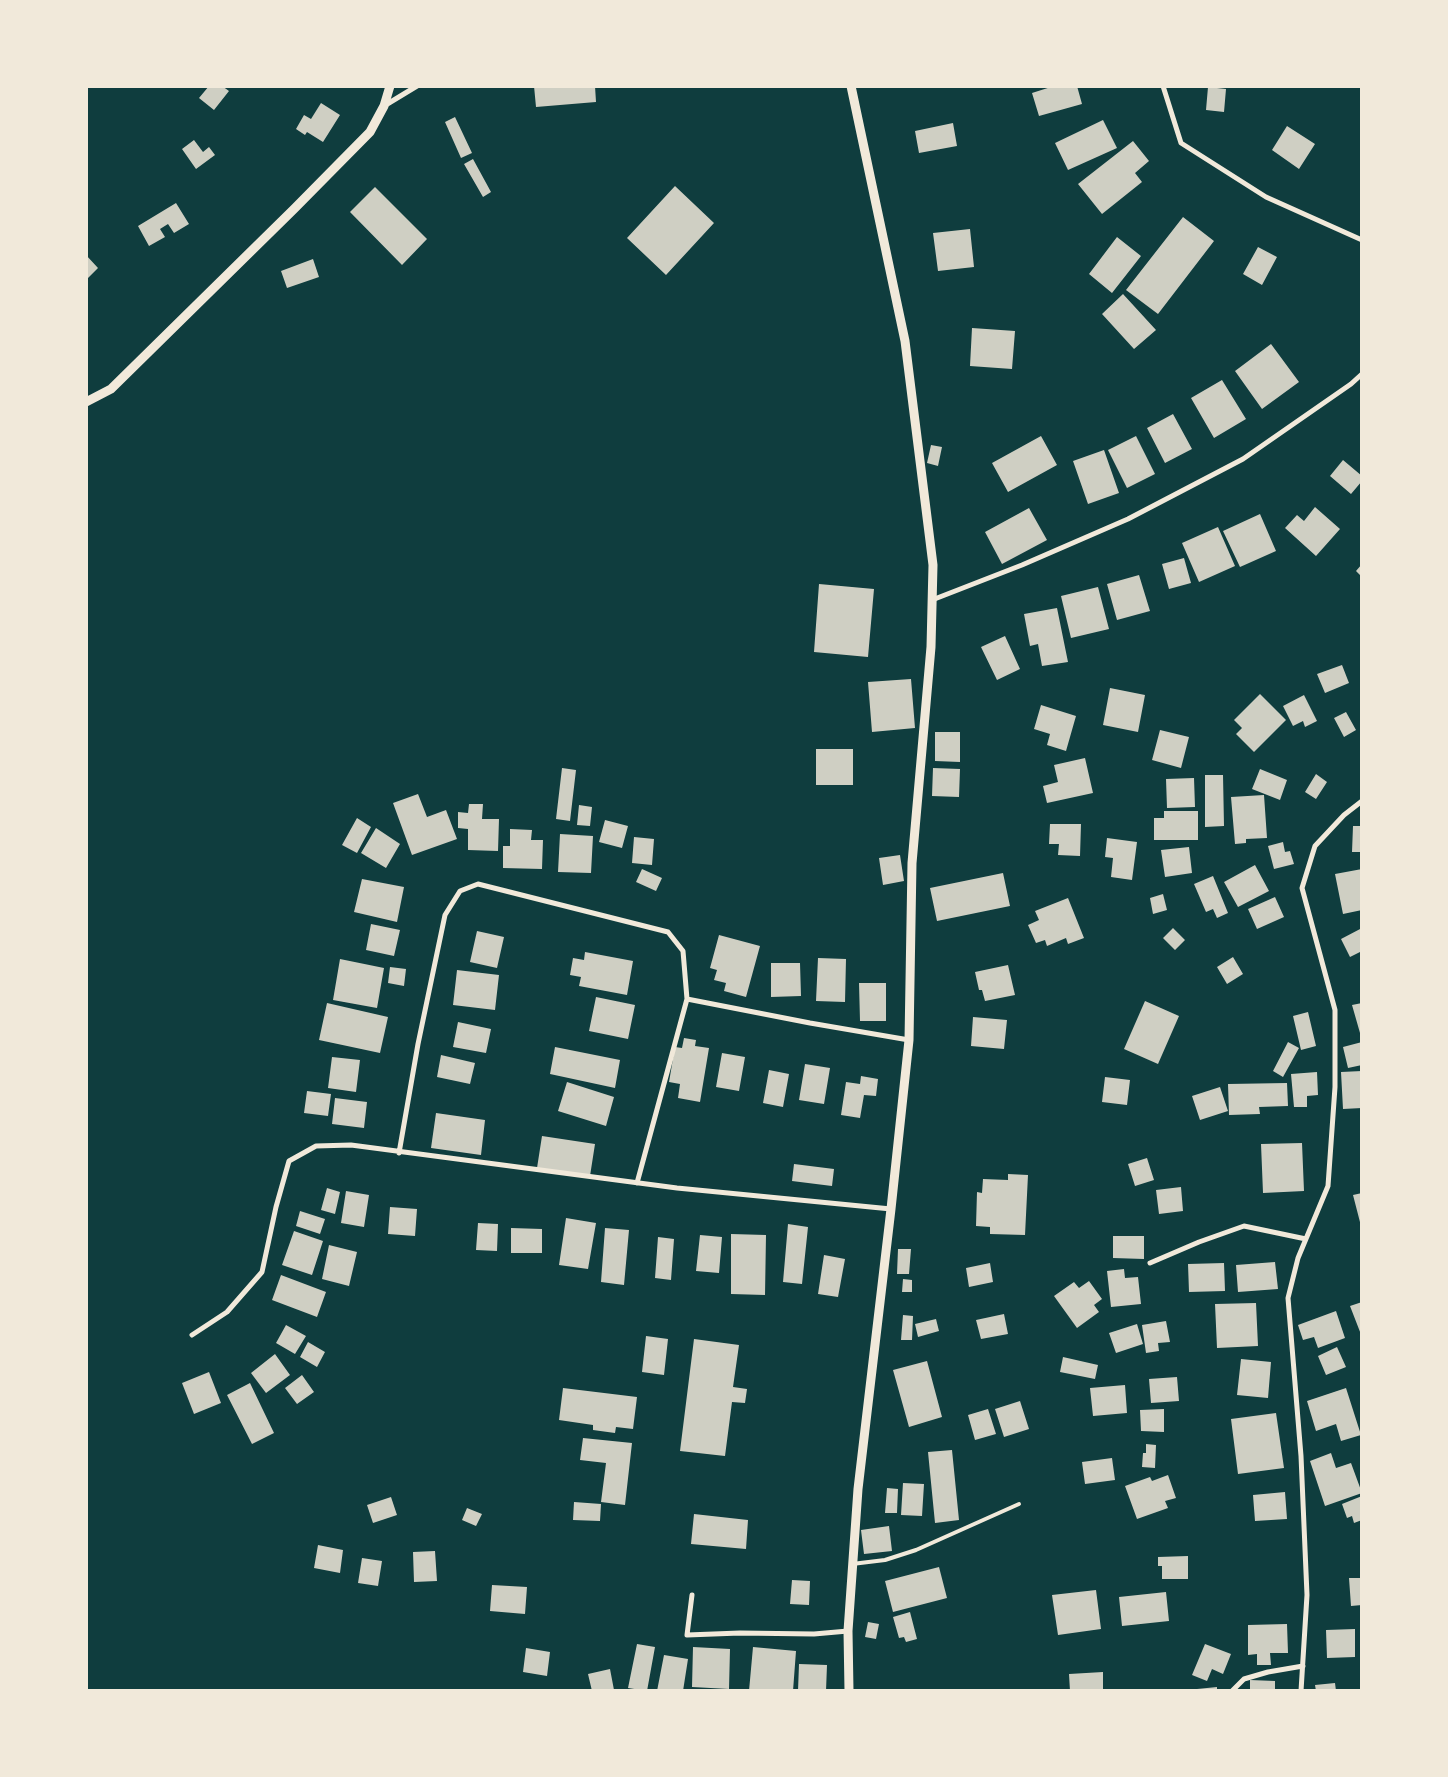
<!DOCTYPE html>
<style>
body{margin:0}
#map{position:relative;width:1448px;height:1777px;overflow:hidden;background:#0f3d3e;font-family:Commissioner,sans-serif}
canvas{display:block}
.frame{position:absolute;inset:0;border:88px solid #f1e9da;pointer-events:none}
</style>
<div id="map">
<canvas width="1448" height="1777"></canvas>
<div class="frame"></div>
</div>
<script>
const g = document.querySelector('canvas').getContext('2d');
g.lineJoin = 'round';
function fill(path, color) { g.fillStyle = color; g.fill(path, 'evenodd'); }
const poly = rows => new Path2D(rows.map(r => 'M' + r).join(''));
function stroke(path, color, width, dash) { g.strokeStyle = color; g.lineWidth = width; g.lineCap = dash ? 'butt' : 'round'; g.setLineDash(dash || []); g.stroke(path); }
fill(poly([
 [209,86,222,86,229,91,214,110,199,98],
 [534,86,595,86,596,102,536,107],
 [1054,86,1077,86,1082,104,1039,116,1032,93],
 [1208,87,1226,89,1224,112,1206,110],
 [321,103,340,115,323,142,307,132,305,135,296,129,304,115,311,119],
 [455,117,472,153,461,158,445,122],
 [1103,120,1117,148,1068,170,1055,143],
 [953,123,957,146,919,153,915,131],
 [1287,126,1315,144,1299,169,1272,150],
 [194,140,203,152,209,147,215,155,196,169,182,149],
 [1133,141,1149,161,1135,173,1142,182,1102,214,1078,184],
 [473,159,491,192,483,197,464,164],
 [675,186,714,223,666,275,627,238],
 [375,187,427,239,402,265,350,212],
 [176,203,189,224,174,233,168,224,160,229,165,237,149,246,138,226],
 [1183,217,1214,241,1158,314,1126,290],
 [970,229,974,267,938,271,933,233],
 [1117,237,1141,256,1112,293,1089,274],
 [1258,247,1277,257,1262,285,1243,274],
 [86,255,98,268,86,280],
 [313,259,319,277,287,288,281,271],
 [1123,294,1156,330,1134,349,1102,314],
 [972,328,1015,331,1012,369,970,366],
 [1271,344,1299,382,1262,409,1235,371],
 [1222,380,1246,419,1214,438,1191,398],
 [1173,414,1192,449,1165,463,1147,428],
 [1041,436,1057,465,1008,492,992,463],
 [1136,436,1155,474,1127,488,1108,450],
 [931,445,942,447,938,466,927,463],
 [1104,450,1119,493,1088,504,1073,461],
 [1343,460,1362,476,1362,481,1351,494,1330,476],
 [1315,507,1340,529,1316,556,1285,528,1297,515,1304,521],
 [1029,508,1047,540,1002,564,985,532],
 [1260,514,1276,551,1240,567,1223,531],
 [1218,527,1235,566,1199,582,1182,543],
 [1184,558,1191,583,1169,589,1162,564],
 [1362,564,1362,577,1356,571],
 [1139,575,1150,611,1117,620,1107,584],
 [819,584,874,589,868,657,814,652],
 [1098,587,1109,629,1071,638,1061,596],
 [1057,608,1068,662,1042,666,1038,644,1030,646,1024,614],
 [1005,636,1020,669,997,680,981,647],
 [1342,665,1349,683,1325,693,1317,674],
 [911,679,915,728,872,732,868,682],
 [1110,688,1145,695,1138,732,1103,725],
 [1260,694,1286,720,1254,752,1236,734,1242,728,1234,720],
 [1304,695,1317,721,1305,727,1303,721,1293,726,1283,706],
 [1041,705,1076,716,1066,751,1047,745,1050,734,1034,729],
 [1346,712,1356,730,1344,737,1334,718],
 [1160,730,1189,737,1181,768,1152,760],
 [935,732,960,732,960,762,935,761],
 [816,749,853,749,853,785,816,785],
 [1085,758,1093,793,1047,803,1043,786,1058,782,1054,765],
 [562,768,576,770,570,821,556,819],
 [933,768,960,769,959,797,932,796],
 [1260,769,1287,780,1280,800,1252,789],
 [1316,774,1327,782,1316,799,1305,792],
 [1205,775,1223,775,1224,826,1205,827],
 [1194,778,1195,807,1167,808,1166,779],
 [418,794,427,817,446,810,457,839,412,855,393,803],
 [1264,795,1267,838,1246,839,1246,843,1235,844,1231,797],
 [469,804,483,804,482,819,499,819,498,851,468,850,468,829,458,828,458,812,468,813],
 [579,805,592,807,590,826,577,825],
 [1164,811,1198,811,1198,840,1154,840,1154,818,1164,818],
 [357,818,371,827,357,853,342,845],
 [605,820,628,826,622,848,599,842],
 [1050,824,1081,824,1080,856,1058,855,1059,844,1049,844],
 [1353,826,1362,826,1362,852,1352,852],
 [376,828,400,844,386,868,361,853],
 [510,829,532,830,531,840,543,840,542,869,503,868,503,846,510,846],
 [560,834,593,836,591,873,558,872],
 [634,837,654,839,652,865,632,863],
 [1107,838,1137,842,1132,880,1111,877,1113,858,1105,857],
 [1283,842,1285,852,1290,851,1294,864,1274,869,1268,846],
 [1189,847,1192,873,1165,877,1161,850],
 [900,855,904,881,883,885,879,858],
 [1255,865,1269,891,1238,907,1224,882],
 [642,869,662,878,656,891,636,882],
 [1362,869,1362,910,1343,914,1335,874],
 [1003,873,1010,906,937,921,930,888],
 [1213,876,1228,913,1217,918,1213,909,1206,912,1194,884],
 [362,879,404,887,397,922,354,912],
 [1163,894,1167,910,1153,914,1150,898],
 [1275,897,1284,917,1257,929,1248,909],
 [1068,898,1084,938,1068,944,1066,938,1047,946,1045,940,1036,943,1028,925,1039,920,1035,911],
 [371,924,400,930,394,956,366,950],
 [1173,928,1185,940,1175,950,1163,938],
 [1362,928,1362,951,1350,957,1341,939],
 [477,931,504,937,497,968,470,962],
 [719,935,760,946,746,997,724,991,726,983,714,980,717,970,710,968],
 [585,952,633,961,627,995,579,986,581,977,570,975,573,958,584,960],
 [1233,957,1243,974,1227,984,1217,967],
 [818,958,846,959,845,1002,816,1001],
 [340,959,384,968,377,1008,333,1000],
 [771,963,800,963,801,996,771,997],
 [1008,965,1015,995,985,1001,982,990,979,990,975,972],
 [390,967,406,969,404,986,388,983],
 [457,970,499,975,495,1010,453,1005],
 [859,983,886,983,886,1021,860,1021],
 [596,997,635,1005,628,1039,589,1031],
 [1145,1001,1179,1016,1158,1064,1124,1049],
 [327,1003,388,1017,380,1053,319,1040],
 [1362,1003,1362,1032,1360,1033,1352,1005],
 [1308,1012,1316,1046,1301,1050,1293,1016],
 [973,1017,1007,1020,1004,1049,971,1046],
 [458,1022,491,1029,486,1053,453,1047],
 [684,1038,696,1040,695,1046,709,1048,700,1102,678,1098,680,1084,669,1082,675,1047,682,1048],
 [1288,1042,1299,1048,1283,1077,1273,1071],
 [1362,1042,1362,1065,1348,1068,1343,1047],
 [555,1047,620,1060,615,1088,550,1074],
 [722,1053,745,1057,739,1091,716,1087],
 [441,1055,475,1063,470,1084,437,1077],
 [332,1057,360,1060,356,1092,328,1088],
 [805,1064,830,1068,824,1104,799,1100],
 [769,1070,789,1074,783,1107,763,1103],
 [1362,1071,1362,1108,1343,1109,1341,1072],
 [1317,1072,1318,1095,1307,1096,1307,1107,1294,1107,1291,1074],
 [861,1076,878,1079,876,1096,864,1095,860,1118,841,1115,846,1082,860,1084],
 [1105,1077,1130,1080,1127,1105,1102,1102],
 [567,1082,614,1097,606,1126,558,1111],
 [1287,1083,1288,1106,1259,1107,1260,1114,1229,1115,1228,1084],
 [1220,1087,1228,1111,1200,1120,1192,1096],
 [307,1091,331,1094,328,1116,304,1113],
 [335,1098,367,1102,364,1128,332,1124],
 [436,1113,485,1120,481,1155,431,1148],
 [542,1136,595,1144,590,1176,537,1168],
 [1302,1143,1304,1191,1263,1193,1261,1144],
 [1147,1158,1154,1180,1135,1186,1128,1164],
 [794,1164,834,1169,832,1186,792,1181],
 [1008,1174,1028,1175,1025,1235,990,1234,990,1227,976,1226,977,1192,982,1193,983,1179,1008,1180],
 [1181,1187,1183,1211,1159,1214,1156,1190],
 [327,1188,340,1192,335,1214,321,1210],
 [346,1191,369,1195,364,1227,341,1223],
 [1362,1193,1362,1226,1361,1226,1353,1195],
 [390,1207,417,1209,415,1236,388,1234],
 [300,1211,325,1219,320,1234,296,1226],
 [566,1218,596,1223,588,1269,559,1265],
 [478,1223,498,1224,497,1251,476,1250],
 [788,1224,808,1227,802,1284,783,1282],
 [511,1228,542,1229,542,1253,511,1253],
 [605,1228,629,1230,624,1285,601,1282],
 [294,1231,323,1241,312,1275,282,1265],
 [731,1234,766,1235,765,1295,731,1294],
 [700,1235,722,1237,719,1273,696,1271],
 [1113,1236,1144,1236,1144,1259,1113,1258],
 [658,1237,674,1239,671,1280,655,1278],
 [329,1245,357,1252,349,1286,322,1279],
 [898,1249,911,1249,909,1274,897,1274],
 [824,1255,845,1259,838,1297,818,1294],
 [1275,1262,1278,1289,1238,1292,1236,1265],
 [990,1263,993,1282,969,1287,966,1268],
 [1224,1263,1225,1291,1189,1292,1188,1264],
 [1124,1269,1125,1278,1138,1277,1141,1304,1111,1307,1107,1271],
 [281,1275,326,1292,317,1317,272,1300],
 [903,1279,912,1280,912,1292,902,1292],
 [1089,1281,1102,1299,1094,1305,1099,1312,1077,1328,1054,1296,1074,1282,1079,1288],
 [1362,1302,1362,1337,1350,1306],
 [1256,1303,1258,1346,1217,1348,1215,1304],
 [1336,1311,1345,1338,1318,1348,1314,1337,1303,1340,1298,1325],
 [1004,1314,1008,1334,981,1339,976,1320],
 [903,1315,913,1316,912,1340,901,1340],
 [936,1319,939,1331,918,1337,915,1324],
 [1166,1321,1170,1342,1158,1343,1159,1351,1146,1353,1142,1325],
 [1137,1324,1143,1344,1116,1353,1109,1333],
 [286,1325,306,1336,295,1354,276,1343],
 [646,1336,668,1339,664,1375,642,1372],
 [694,1339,739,1345,733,1387,747,1389,745,1403,732,1402,725,1456,680,1451],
 [308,1342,325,1352,317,1367,300,1357],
 [1337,1347,1346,1367,1326,1375,1318,1356],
 [275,1354,290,1375,266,1393,251,1373],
 [1063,1357,1098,1365,1095,1379,1060,1372],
 [1241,1359,1271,1362,1268,1398,1237,1395],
 [927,1361,942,1417,909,1427,893,1370],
 [209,1372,221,1403,194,1414,182,1383],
 [302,1375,314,1392,297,1404,285,1388],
 [1177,1377,1179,1401,1151,1403,1149,1379],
 [250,1383,274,1433,252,1444,227,1395],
 [1125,1385,1127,1413,1093,1416,1090,1388],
 [563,1388,637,1397,633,1429,616,1427,615,1433,593,1430,593,1425,559,1420],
 [1346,1388,1361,1435,1341,1441,1336,1424,1316,1431,1307,1401],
 [1020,1401,1029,1429,1004,1437,995,1409],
 [988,1409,996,1434,975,1440,968,1415],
 [1164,1409,1164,1432,1141,1431,1140,1410],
 [1276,1413,1284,1468,1238,1474,1231,1419],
 [583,1438,632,1443,625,1505,601,1502,606,1463,580,1460],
 [1146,1444,1156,1445,1155,1468,1142,1467,1143,1453,1146,1453],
 [952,1450,959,1520,935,1523,928,1452],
 [1331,1453,1336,1468,1351,1463,1362,1493,1325,1506,1310,1461],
 [1112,1458,1115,1480,1085,1484,1082,1462],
 [1168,1475,1176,1498,1165,1501,1168,1508,1137,1519,1125,1486,1150,1477,1152,1481],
 [903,1483,924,1484,922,1516,901,1515],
 [887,1488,898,1489,897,1513,885,1513],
 [1285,1492,1287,1519,1255,1521,1253,1495],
 [1362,1496,1362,1520,1354,1523,1352,1516,1347,1518,1342,1504],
 [391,1497,397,1515,373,1523,367,1505],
 [574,1502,601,1504,600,1521,573,1520],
 [467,1508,482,1514,476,1526,462,1520],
 [694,1514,748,1520,746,1549,691,1544],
 [889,1526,892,1551,864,1554,861,1530],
 [318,1545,343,1550,340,1573,314,1568],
 [435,1551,437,1581,414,1582,413,1552],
 [1188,1556,1188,1579,1162,1579,1162,1566,1158,1566,1158,1557],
 [362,1558,382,1561,378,1586,358,1583],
 [939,1567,947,1598,893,1612,885,1581],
 [1349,1578,1362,1578,1362,1605,1351,1606],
 [792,1580,810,1581,809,1605,790,1604],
 [492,1585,527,1587,525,1614,490,1611],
 [1096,1590,1101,1629,1058,1635,1052,1595],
 [1166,1592,1169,1621,1122,1626,1119,1597],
 [910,1612,917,1639,906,1642,904,1637,899,1638,893,1617],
 [868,1622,879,1624,876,1639,865,1637],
 [1287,1624,1288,1653,1270,1653,1271,1665,1257,1665,1257,1654,1248,1655,1248,1625],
 [1355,1629,1355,1657,1327,1658,1326,1630],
 [637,1644,655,1647,647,1691,628,1688],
 [1205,1644,1231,1654,1223,1674,1212,1669,1207,1681,1192,1675],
 [693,1647,730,1649,729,1689,692,1687],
 [753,1647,796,1651,793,1691,749,1691],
 [526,1648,550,1652,547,1676,523,1672],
 [664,1655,688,1659,683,1691,657,1691],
 [799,1664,827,1665,826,1691,798,1691],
 [610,1669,614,1690,592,1691,588,1674],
 [1103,1672,1103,1691,1070,1691,1069,1674],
 [1250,1680,1275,1681,1275,1691,1250,1691],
 [1335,1683,1336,1691,1316,1691,1315,1685],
 [1217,1687,1217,1691,1197,1691,1197,1689]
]), '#cfcfc3');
stroke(poly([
 [852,1564,885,1560,916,1550,1019,1504]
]), '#f1e9da', 4);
stroke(poly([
 [1163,86,1181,143,1266,197,1362,240],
 [384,106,417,86],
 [932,600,1022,565,1128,519,1243,459,1351,384,1362,374],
 [687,999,810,1023,909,1040],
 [399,1153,418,1044,445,915,460,891,478,884,668,932,683,951,687,999,637,1183],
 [1150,1263,1199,1242,1244,1226,1306,1239],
 [192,1335,227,1312,262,1272,276,1207,289,1161,316,1146,351,1145,677,1188,891,1209],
 [692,1595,687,1635,740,1633,814,1634,848,1631],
 [1232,1691,1244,1679,1268,1672,1303,1666],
 [1301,1691,1307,1595,1301,1456,1288,1298,1298,1258,1328,1186,1335,1087,1335,1010,1302,888,1315,846,1344,815,1362,801]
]), '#f1e9da', 5);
stroke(poly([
 [86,402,111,389,294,209,370,132,384,106,390,86],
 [849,1691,848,1631,858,1489,891,1209,909,1040,912,863,931,647,933,565,905,341,851,86]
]), '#f1e9da', 9);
</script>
